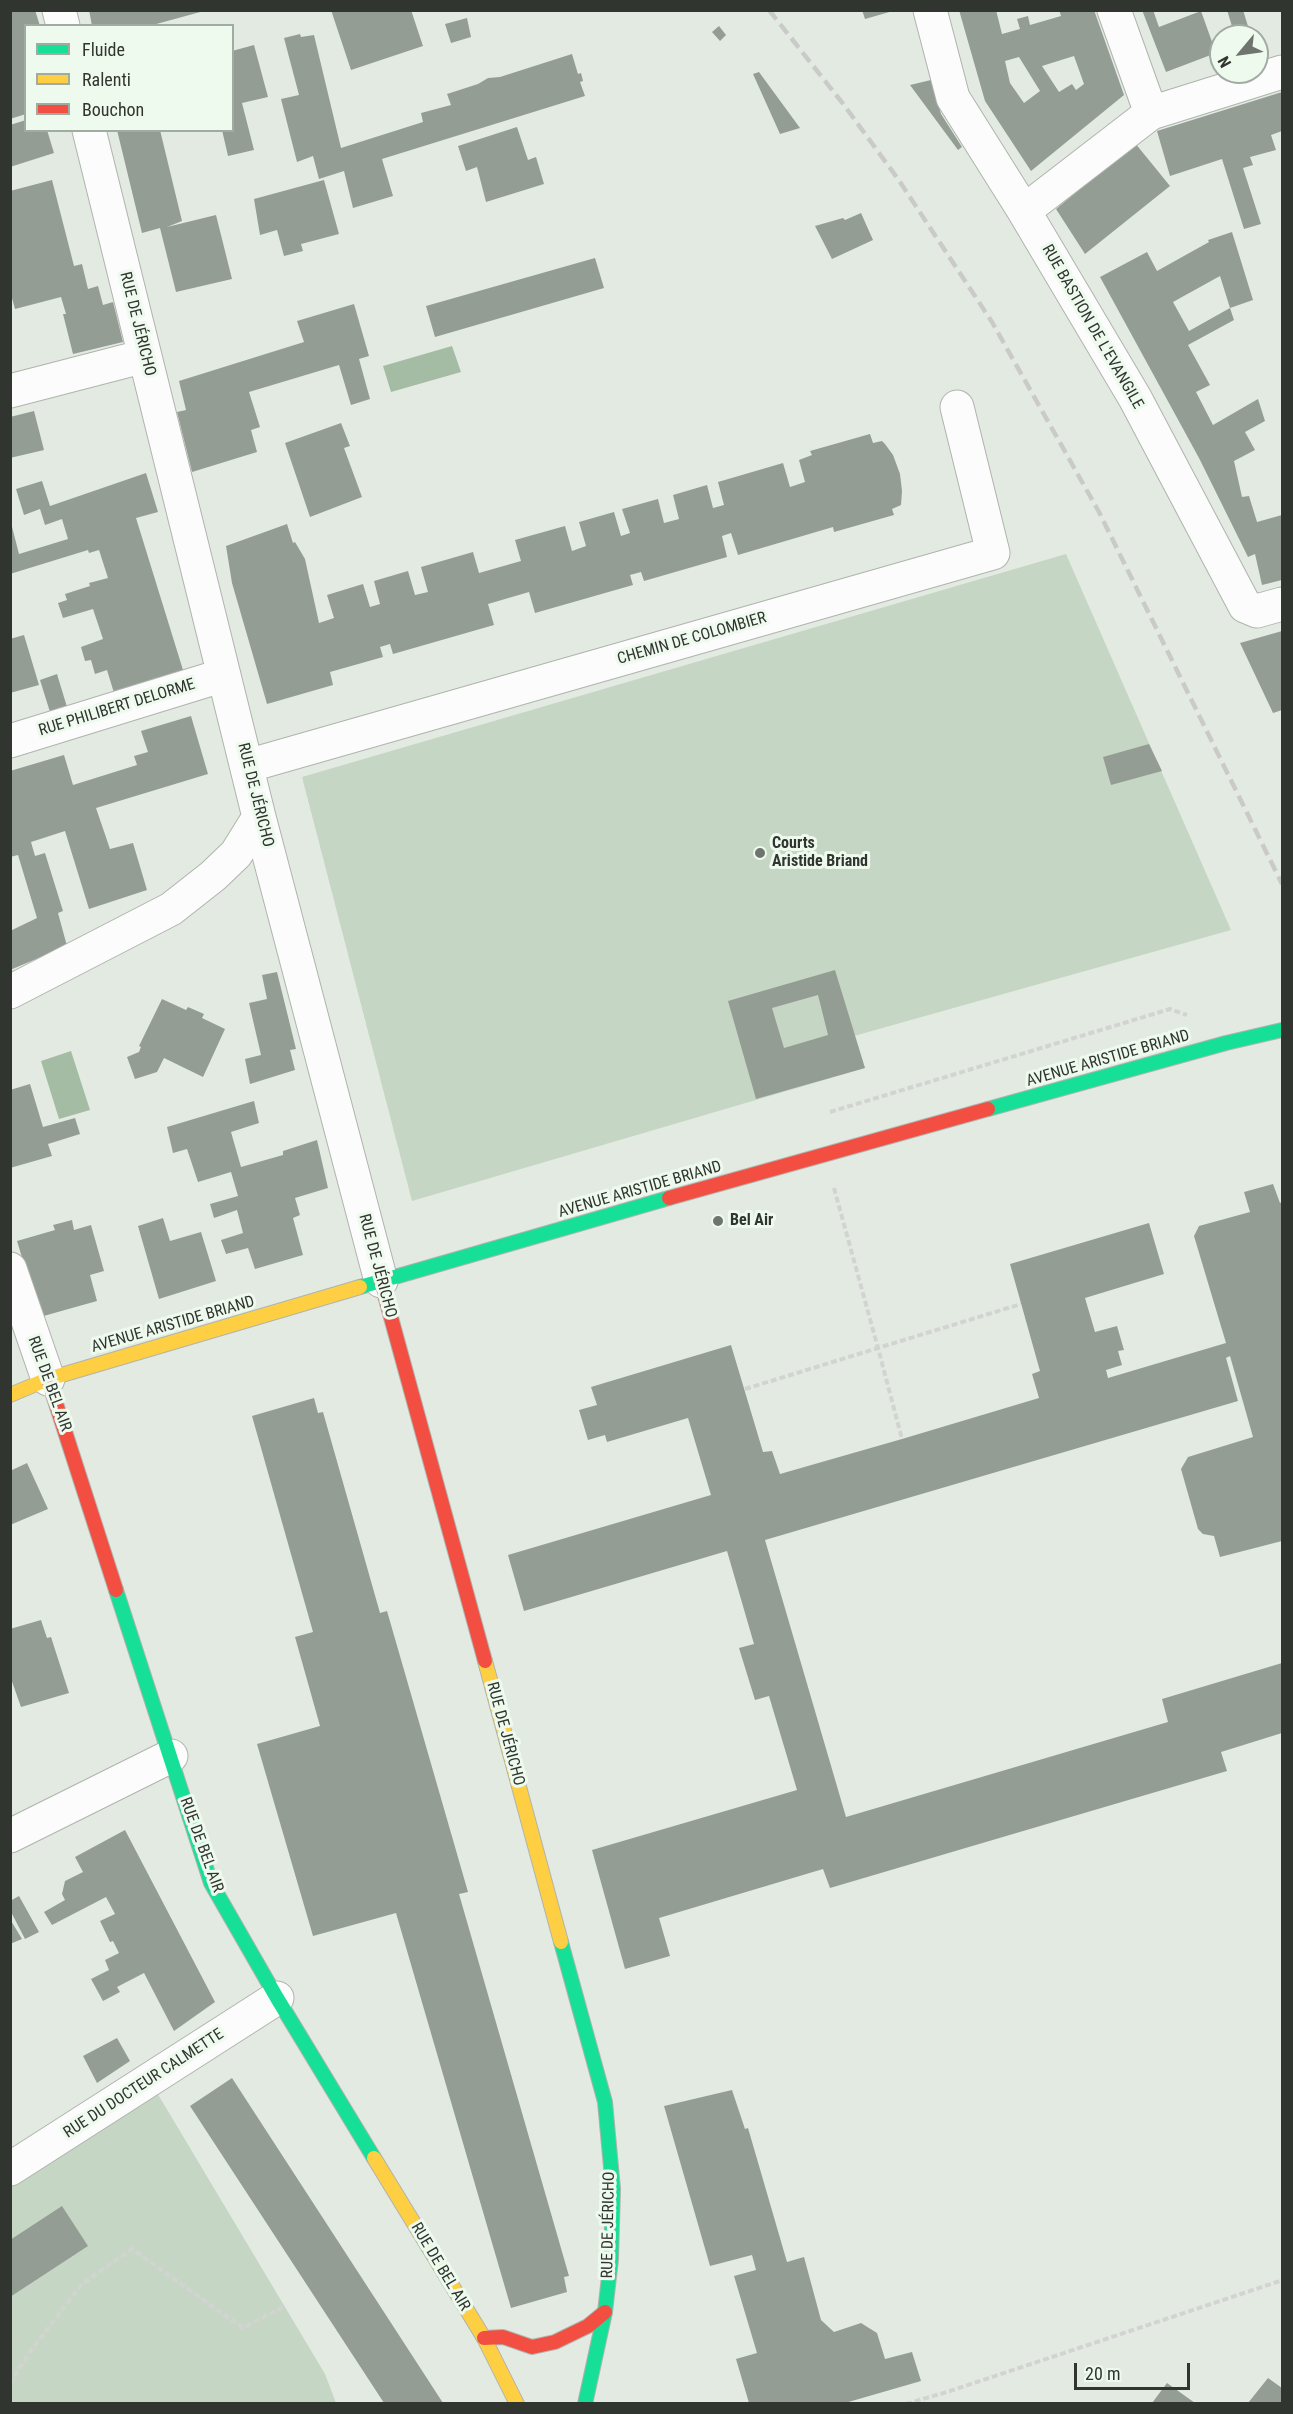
<!DOCTYPE html>
<meta charset="utf-8">
<style>
body{margin:0}
#map{position:relative;width:1293px;height:2414px;overflow:hidden;background:#e3eae2;font-family:"Roboto Condensed",sans-serif}
canvas{display:block}
.frame{position:absolute;inset:0;border:12px solid #313530;pointer-events:none}
.legend{position:absolute;left:24px;top:24px;width:210px;height:108px;box-sizing:border-box;background:#eefaed;border:2px solid #a2aba1;margin:0;padding:8px 10px;list-style:none;font-size:18px;color:#313530}
.legend li{display:flex;align-items:center;gap:12px;height:30px}
.legend b{width:30px;border:2px solid #a2aba1}
.north{position:absolute;left:1209px;top:24px;width:60px;height:60px;box-sizing:border-box;background:#eefaed;border:2px solid #a2aba1;border-radius:50%;rotate:241deg;font-size:16px;font-weight:700;line-height:24px;text-align:center;color:#313530}
.north::after{content:'';display:block;margin:auto;width:21px;height:27px;background:#6f746e;clip-path:polygon(50% 0,100% 100%,50% 72%,0 100%)}
.scale{position:absolute;left:1074px;top:2363px;width:116px;height:27px;box-sizing:border-box;border:3px solid #313530;border-top:0;padding-left:8px;font-size:18px;line-height:21px;white-space:nowrap;color:#313530;-webkit-text-stroke:4px #eefaed;paint-order:stroke}
</style>
<div id="map">
<canvas width="1293" height="2414"></canvas>
<div class="frame"></div>
<ul class="legend">
<li><b style="height:8px;background:#16e098"></b>Fluide</li>
<li><b style="height:8px;background:#ffcf43"></b>Ralenti</li>
<li><b style="height:8px;background:#f24e42"></b>Bouchon</li>
</ul>
<div class="north">N</div>
<div class="scale">20 m</div>
</div>
<script>
const g = document.querySelector('canvas').getContext('2d');
g.lineJoin = 'round';
function fill(path, color) { g.fillStyle = color; g.fill(path, 'evenodd'); }
const poly = rows => new Path2D(rows.map(r => 'M' + r).join(''));
function stroke(path, color, width, dash) { g.strokeStyle = color; g.lineWidth = width; g.lineCap = dash ? 'butt' : 'round'; g.setLineDash(dash || []); g.stroke(path); }
function label(font, color, halo, rows, align = 'center') {
  g.font = font + ' "Roboto Condensed",sans-serif'; g.lineWidth = 6; g.setLineDash([]); g.textBaseline = 'middle'; g.strokeStyle = halo; g.fillStyle = color; for (const [text, x, y, turn = 0] of rows) {
    g.save(); g.translate(x, y); g.rotate((+turn || 0) * Math.PI / 180); g.textAlign = isNaN(turn) ? turn : align; if (halo) g.strokeText(text, 0, 0); g.fillText(text, 0, 0); g.restore();
  }
}
fill(poly([
 [1066,554,1231,930,854,1036,865,1068,412,1201,302,777],
 [150,2081,325,2374,336,2403,11,2404,11,2169]
]), '#c6d6c4');
fill(poly([
 [452,346,461,372,391,392,383,366],
 [71,1051,90,1110,59,1119,41,1061]
]), '#a5bca4');
fill(poly([
 [10,10,35,10,40,26,26,26,26,114,10,119],
 [89,10,203,10,204,11,149,26,92,26],
 [331,10,411,10,423,46,351,70],
 [862,10,893,10,893,11,865,19],
 [959,10,996,10,1002,34,1020,29,1017,19,1028,16,1030,25,1061,16,1059,10,1094,10,1124,95,1031,171,985,101],
 [1074,56,1084,84,1076,90,1072,84,1059,92,1042,66],
 [1019,57,1040,91,1024,103,1010,83,1005,61],
 [1142,10,1153,10,1159,27,1201,11,1216,53,1166,72],
 [1227,10,1243,10,1251,36,1235,36],
 [467,18,471,37,451,43,445,24],
 [719,26,726,35,720,41,712,32],
 [300,34,301,37,314,35,341,148,423,122,421,113,451,105,447,94,478,84,488,78,500,77,572,54,578,74,581,73,583,81,580,82,585,96,382,159,393,196,353,208,344,171,319,179,313,156,297,162,281,99,299,95,284,38],
 [254,45,268,97,242,103,254,150,228,156,222,130,232,130,232,51],
 [759,72,800,128,780,134,753,74],
 [931,80,941,114,962,147,958,150,910,85],
 [1282,92,1282,131,1271,135,1276,150,1250,157,1253,165,1243,168,1261,224,1244,229,1222,159,1170,176,1157,131],
 [26,120,26,130,47,130,54,153,10,167,10,125],
 [517,127,528,160,536,157,544,184,486,202,477,167,466,171,458,146],
 [117,130,160,130,182,221,167,227,216,215,232,279,176,292,160,228,142,233],
 [1135,143,1170,186,1085,254,1056,209],
 [52,180,74,266,82,264,88,289,98,286,103,305,113,302,123,342,73,354,63,314,66,314,61,297,15,309,10,291,10,191],
 [324,180,339,234,301,244,303,251,284,256,277,230,260,235,254,199],
 [861,213,873,240,832,259,815,226,843,218,845,220],
 [1232,232,1253,300,1230,308,1220,276,1173,302,1189,331,1230,308,1234,320,1188,345,1210,385,1196,392,1213,425,1258,399,1265,421,1245,432,1255,450,1234,461,1242,497,1249,496,1257,522,1282,515,1282,580,1262,585,1255,554,1248,557,1199,458,1100,277,1147,252,1157,271,1209,242,1208,240],
 [595,258,604,288,435,337,426,306],
 [354,304,369,356,359,359,370,399,351,405,339,365,249,392,260,427,251,430,257,452,192,472,177,412,186,410,179,381,304,342,297,321],
 [34,411,44,450,10,458,10,417],
 [341,423,350,446,344,448,362,497,310,517,285,443],
 [870,434,873,443,882,441,885,444,893,455,900,474,902,491,901,505,892,509,894,515,834,532,833,527,738,555,731,533,722,536,727,557,644,581,641,572,630,575,633,585,535,613,529,592,488,604,494,625,393,654,390,644,380,647,383,657,330,672,333,685,267,704,232,583,226,546,287,524,293,543,295,542,305,559,319,623,334,618,327,595,363,584,370,607,380,604,374,581,408,571,415,595,428,592,421,567,473,552,479,573,521,561,515,540,565,526,572,551,586,546,579,522,614,512,621,536,630,533,622,509,658,499,664,523,679,519,673,495,707,485,713,508,724,505,718,482,783,463,790,487,805,482,799,460,812,455,810,451],
 [146,473,158,512,136,518,183,670,114,693,107,670,95,674,91,660,85,661,81,647,103,639,93,609,63,618,58,603,67,600,65,594,90,586,89,583,108,578,99,550,89,553,88,550,10,574,10,519,19,554,68,539,62,519,45,525,40,509,24,515,16,489,42,481,50,506],
 [1282,631,1282,710,1273,713,1240,643],
 [24,635,39,685,10,693,10,639],
 [57,674,67,707,50,712,40,680],
 [191,716,208,774,96,808,110,849,133,843,147,890,89,909,65,831,31,842,35,856,45,853,63,911,58,913,67,946,10,970,10,931,37,918,18,855,10,857,10,771,64,755,73,785,137,765,134,756,148,752,141,731],
 [1149,744,1162,771,1111,785,1103,757],
 [835,970,865,1068,756,1099,728,1001],
 [818,995,828,1035,784,1048,772,1008],
 [277,972,296,1049,290,1050,295,1070,250,1084,245,1059,261,1055,249,1003,267,999,262,975],
 [162,999,186,1010,188,1007,204,1014,202,1018,225,1029,203,1077,164,1058,157,1072,135,1079,127,1057,139,1052,141,1047,139,1046],
 [30,1084,43,1127,75,1118,80,1134,48,1144,52,1156,10,1168,10,1090],
 [254,1101,259,1123,231,1132,241,1167,283,1155,283,1151,317,1140,328,1188,295,1198,300,1215,293,1218,303,1255,255,1269,248,1248,226,1254,221,1240,243,1233,237,1210,214,1218,210,1204,238,1196,231,1172,198,1182,187,1149,173,1153,167,1127],
 [1273,1184,1280,1203,1282,1202,1282,1541,1220,1557,1214,1536,1203,1534,1198,1529,1183,1476,1181,1469,1188,1457,1253,1437,1230,1356,1226,1358,1238,1401,765,1540,846,1817,1168,1722,1162,1699,1282,1663,1282,1733,1221,1752,1227,1771,1013,1834,830,1888,823,1869,659,1918,670,1956,625,1969,592,1850,797,1790,769,1696,755,1700,739,1648,754,1644,727,1551,524,1611,508,1555,711,1495,688,1418,607,1442,605,1435,588,1440,579,1410,597,1405,591,1387,731,1345,763,1452,772,1451,780,1474,902,1439,1039,1398,1032,1374,1040,1371,1010,1264,1149,1223,1164,1274,1085,1298,1095,1332,1117,1326,1124,1350,1118,1351,1122,1365,1106,1370,1108,1378,1226,1343,1194,1236,1199,1226,1250,1212,1244,1192],
 [163,1218,170,1241,201,1232,216,1281,159,1299,138,1226],
 [72,1220,74,1230,91,1225,104,1271,90,1275,97,1301,40,1317,17,1241,55,1230,53,1225],
 [314,1398,318,1413,323,1412,380,1613,387,1611,468,1892,459,1894,569,2276,564,2277,567,2292,511,2308,396,1913,313,1936,257,1744,320,1726,295,1637,313,1632,252,1416],
 [27,1463,48,1509,10,1525,10,1471],
 [41,1620,47,1638,51,1637,69,1693,21,1707,10,1676,10,1629],
 [125,1830,215,2002,174,2031,144,1973,117,1987,120,1992,103,2001,91,1979,109,1970,105,1960,119,1953,113,1941,110,1942,100,1921,115,1914,106,1897,52,1925,44,1912,65,1900,62,1894,65,1881,83,1872,75,1857],
 [19,1896,39,1932,25,1939,10,1910,10,1901],
 [10,1919,22,1939,10,1944],
 [117,2038,130,2061,97,2083,83,2056],
 [232,2078,443,2403,384,2403,190,2106],
 [732,2090,745,2129,748,2128,787,2262,804,2257,821,2320,834,2332,861,2323,877,2333,885,2359,912,2352,921,2381,845,2403,749,2403,736,2359,757,2353,734,2276,756,2270,752,2255,710,2266,664,2106],
 [62,2206,88,2246,10,2297,10,2240],
 [1268,2378,1282,2388,1282,2403,1248,2403],
 [1167,2383,1195,2403,1152,2403]
]), '#949d94');
const street = poly([
 [59,10,63,26],
 [930,10,953,98,1024,211,1135,398,1245,606,1257,611,1282,604],
 [1114,10,1151,113],
 [89,130,259,817,381,1281],
 [1024,211,1151,113,1282,72],
 [10,391,145,356],
 [10,741,224,675],
 [247,766,993,553,957,407],
 [10,992,171,909,213,876,236,854,259,817],
 [10,1269,48,1379],
 [10,1836,171,1756],
 [10,2169,277,1998]
]);
const fast = poly([
 [988,1109,1226,1043,1282,1030],
 [360,1287,669,1198],
 [116,1590,211,1883,277,1998,374,2158],
 [561,1942,605,2102,613,2189,611,2259,605,2312,585,2404]
]);
const slow = poly([
 [10,1395,48,1379,360,1287],
 [485,1661,561,1942],
 [374,2158,484,2338,517,2404]
]);
const jam = poly([
 [669,1198,988,1109],
 [381,1281,485,1661],
 [48,1379,116,1590],
 [484,2338,503,2337,532,2347,555,2342,588,2326,605,2312]
]);
stroke(street, '#afb4ae', 35);
stroke(fast, '#afb4ae', 16);
stroke(slow, '#afb4ae', 16);
stroke(jam, '#afb4ae', 16);
stroke(poly([
 [830,1112,1170,1009,1187,1015],
 [834,1188,878,1348,1021,1304],
 [745,1389,878,1348,902,1439],
 [10,2384,29,2353,82,2284,132,2249,243,2328,285,2306],
 [906,2404,950,2391,1280,2281,1282,2282]
]), '#d2d4d1', 4, [6, 3]);
stroke(street, '#fbfcfb', 33);
stroke(fast, '#16e098', 14);
stroke(slow, '#ffcf43', 14);
stroke(jam, '#f24e42', 14);
stroke(poly([
 [769,10,844,105,898,179,992,322,1099,512,1282,884]
]), '#cacbc8', 4.5, [12, 6]);
for (const [x, y, r, color] of [
 [760,853,6,"#6f746e"],
 [718,1221,6,"#6f746e"]
]) { const dot = new Path2D(); dot.arc(x, y, r, 0, 2 * Math.PI); g.fillStyle = color; g.fill(dot); stroke(dot, '#eefaed', 2); }
label('16px', '#313530', '#eefaed', [
 ["RUE DE JÉRICHO",137,324,76],
 ["RUE BASTION DE L'EVANGILE",1092,327,60],
 ["CHEMIN DE COLOMBIER",692,639,-16],
 ["RUE PHILIBERT DELORME",117,708,-17],
 ["RUE DE JÉRICHO",255,795,76],
 ["AVENUE ARISTIDE BRIAND",1108,1059,-16],
 ["AVENUE ARISTIDE BRIAND",640,1190,-16],
 ["RUE DE JÉRICHO",377,1266,75],
 ["AVENUE ARISTIDE BRIAND",173,1325,-16],
 ["RUE DE BEL AIR",49,1384,70],
 ["RUE DE JÉRICHO",505,1734,75],
 ["RUE DE BEL AIR",201,1845,70],
 ["RUE DU DOCTEUR CALMETTE",144,2084,-33],
 ["RUE DE JÉRICHO",609,2225,-89],
 ["RUE DE BEL AIR",440,2267,59]
]);
label('bold 16px', '#313530', '#eefaed', [
 ["Courts",772,844],
 ["Aristide Briand",772,862],
 ["Bel Air",730,1221]
], 'left');
</script>
